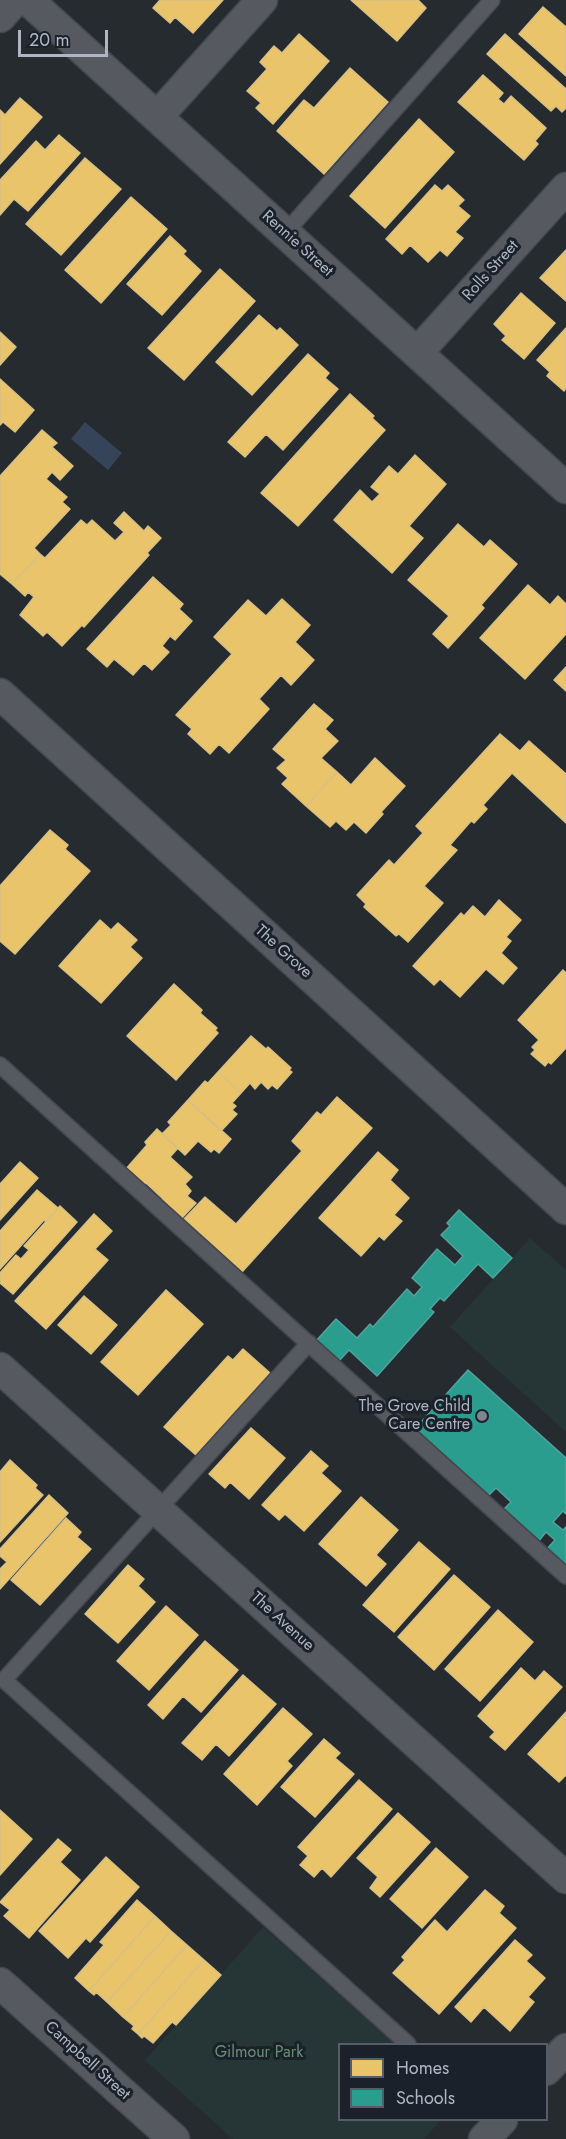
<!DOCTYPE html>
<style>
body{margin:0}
#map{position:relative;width:566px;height:2139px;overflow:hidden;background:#262b30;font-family:Jost,sans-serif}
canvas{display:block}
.legend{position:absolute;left:338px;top:2043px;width:210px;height:78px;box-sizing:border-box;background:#1a212a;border:2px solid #565d67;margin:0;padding:8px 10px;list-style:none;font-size:18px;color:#afb6c3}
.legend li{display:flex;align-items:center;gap:12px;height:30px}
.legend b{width:30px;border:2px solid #565d67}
.scale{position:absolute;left:18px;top:30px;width:90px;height:27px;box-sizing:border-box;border:3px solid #afb6c3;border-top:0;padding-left:8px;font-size:18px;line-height:21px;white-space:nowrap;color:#afb6c3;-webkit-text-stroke:4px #1a212a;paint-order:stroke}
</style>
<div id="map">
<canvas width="566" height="2139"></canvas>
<ul class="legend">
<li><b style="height:16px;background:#e9c46a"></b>Homes</li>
<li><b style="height:16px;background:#2a9d8f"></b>Schools</li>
</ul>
<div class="scale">20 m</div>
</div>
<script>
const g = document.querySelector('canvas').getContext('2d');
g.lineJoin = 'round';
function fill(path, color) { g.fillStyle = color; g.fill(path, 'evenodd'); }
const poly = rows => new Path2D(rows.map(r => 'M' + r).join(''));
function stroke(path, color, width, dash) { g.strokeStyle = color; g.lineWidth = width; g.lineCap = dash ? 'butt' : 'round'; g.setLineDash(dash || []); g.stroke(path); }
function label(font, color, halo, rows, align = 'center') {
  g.font = font + ' Jost,sans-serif'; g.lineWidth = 6; g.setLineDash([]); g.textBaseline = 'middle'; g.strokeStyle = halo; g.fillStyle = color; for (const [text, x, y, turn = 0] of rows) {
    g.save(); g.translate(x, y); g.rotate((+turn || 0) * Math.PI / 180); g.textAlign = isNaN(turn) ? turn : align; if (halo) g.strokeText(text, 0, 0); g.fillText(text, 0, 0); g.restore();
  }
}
fill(poly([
 [530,1238,566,1270,566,1432,450,1327],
 [263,1927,395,2044,340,2044,340,2120,441,2120,424,2139,233,2139,145,2060]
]), '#263637');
fill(poly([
 [85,422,122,453,108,470,71,439]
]), '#364459');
const homes = poly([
 [160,0,223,0,193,33,175,17,170,23,153,8,160,0],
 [351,0,418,0,426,8,397,41,351,0],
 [543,7,566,27,566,76,519,34,543,7],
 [299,34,329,61,273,124,256,108,261,103,247,91,267,69,260,62,274,46,282,53,299,34],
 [505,34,566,89,566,108,562,112,556,106,551,111,487,54,505,34],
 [350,68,388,102,324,174,277,131,304,100,314,108,350,68],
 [483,75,503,93,498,99,504,104,511,96,546,128,535,141,538,144,524,160,458,102,483,75],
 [20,98,42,117,0,164,0,110,5,115,20,98],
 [419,119,454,152,385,228,350,196,419,119],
 [59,135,80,153,28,211,14,199,0,215,0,180,36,141,45,150,59,135],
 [85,158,121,189,61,255,26,224,85,158],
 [435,185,442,191,448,185,464,200,458,206,470,216,455,232,463,238,447,256,440,250,428,262,410,245,402,254,386,239,435,185],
 [131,197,167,229,101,303,65,270,131,197],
 [170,236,186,251,183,254,201,271,162,315,127,284,170,236],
 [566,250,566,301,540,278,566,250],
 [220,269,255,301,184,380,148,348,220,269],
 [521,293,555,323,524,359,502,340,506,336,494,324,521,293],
 [259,315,277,331,280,328,298,345,252,395,216,362,259,315],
 [566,328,566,388,564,391,547,376,550,372,537,360,566,328],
 [0,332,16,347,0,365,0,332],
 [308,354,329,373,325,378,338,389,283,450,266,434,245,457,228,442,308,354],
 [0,379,34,410,15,432,3,422,0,425,0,379],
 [350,394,374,416,372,418,385,430,298,526,261,493,350,394],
 [42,430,57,443,52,447,73,466,60,480,52,472,46,479,67,497,62,502,70,509,34,548,40,554,12,584,0,574,0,476,42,430],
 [415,455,446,484,409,526,423,538,392,573,334,520,360,490,372,502,380,494,371,487,389,466,398,474,415,455],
 [124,512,144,531,148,526,161,538,147,553,149,555,84,627,82,625,62,646,47,632,43,636,20,615,34,597,28,592,25,596,12,584,40,554,45,558,81,520,87,525,92,520,115,541,124,532,114,523,124,512],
 [458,524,484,547,490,540,517,564,481,605,484,608,448,648,433,634,449,616,408,580,458,524],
 [153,577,183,604,179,609,192,621,175,640,170,636,162,646,169,652,152,670,144,663,133,675,114,659,107,667,87,649,153,577],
 [528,585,550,605,558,596,566,604,566,634,525,679,480,638,528,585],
 [282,599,310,625,295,642,314,660,291,685,281,675,259,699,269,709,229,753,219,744,210,754,188,734,192,729,176,715,232,654,214,637,248,600,266,616,282,599],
 [566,667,566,691,554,680,566,667],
 [314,704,333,720,325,729,338,741,321,758,337,772,306,806,282,784,288,778,277,768,286,760,273,749,314,704],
 [500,734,520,751,529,741,566,774,566,823,512,773,483,805,487,809,474,823,471,821,450,845,457,850,424,886,443,903,408,942,399,934,396,936,364,907,366,904,357,895,389,860,394,865,423,833,416,826,500,734],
 [375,758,405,786,381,812,383,814,366,833,354,822,346,830,336,821,330,827,306,806,337,772,351,785,375,758],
 [50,830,68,845,65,849,90,871,15,954,0,941,0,886,50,830],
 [499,900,521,920,506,937,511,941,501,953,517,968,503,984,486,969,460,997,440,979,434,985,413,966,461,913,464,916,473,906,485,917,499,900],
 [100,920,111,930,118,923,137,940,130,947,142,958,101,1003,59,966,100,920],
 [563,970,566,973,566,1048,551,1064,548,1062,545,1066,531,1054,535,1050,532,1047,539,1040,518,1020,563,970],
 [174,984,202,1010,200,1013,217,1028,215,1030,218,1033,176,1080,127,1036,174,984],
 [251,1036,266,1049,268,1047,291,1068,289,1070,292,1072,277,1089,272,1085,268,1089,261,1082,255,1089,250,1083,241,1093,218,1072,251,1036],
 [218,1072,241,1093,232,1103,236,1106,232,1110,237,1114,221,1131,188,1100,205,1081,208,1083,218,1072],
 [337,1097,372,1128,242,1272,184,1219,205,1197,236,1224,302,1151,292,1141,317,1112,321,1115,337,1097],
 [188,1100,231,1139,219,1153,214,1149,211,1152,198,1141,185,1155,162,1134,171,1125,168,1122,188,1100],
 [157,1129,178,1148,170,1157,192,1177,185,1184,191,1191,187,1196,196,1203,180,1220,160,1202,163,1199,146,1183,143,1187,125,1170,147,1145,145,1142,157,1129],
 [378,1152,398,1170,390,1180,409,1198,394,1215,402,1221,384,1240,379,1236,361,1256,319,1218,378,1152],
 [20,1162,38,1178,0,1220,0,1184,20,1162],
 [37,1190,58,1208,46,1222,44,1220,0,1269,0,1231,37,1190],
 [60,1206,77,1222,13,1294,0,1283,0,1273,16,1255,21,1259,29,1250,24,1246,60,1206],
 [94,1214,112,1231,95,1249,108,1260,46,1329,15,1301,94,1214],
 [166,1290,203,1324,138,1395,101,1362,166,1290],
 [84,1296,117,1325,91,1354,58,1325,84,1296],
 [243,1349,270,1373,196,1455,164,1427,228,1356,233,1360,243,1349],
 [251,1428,285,1458,249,1499,230,1482,225,1488,209,1474,251,1428],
 [311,1451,328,1466,321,1473,341,1491,304,1531,285,1514,279,1520,262,1505,311,1451],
 [10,1460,37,1485,35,1488,43,1495,0,1542,0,1472,10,1460],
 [49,1495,68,1513,0,1589,0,1569,7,1562,0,1556,0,1549,49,1495],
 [361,1497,398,1530,376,1555,386,1564,366,1586,319,1544,361,1497],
 [66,1518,81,1532,77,1537,91,1549,40,1605,11,1580,66,1518],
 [419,1542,450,1569,394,1632,363,1605,419,1542],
 [128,1565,144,1579,138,1586,155,1602,118,1643,85,1614,128,1565],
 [454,1575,490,1607,434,1670,398,1637,454,1575],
 [166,1606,198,1635,149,1690,117,1661,166,1606],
 [498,1610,533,1642,480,1701,445,1669,498,1610],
 [205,1641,238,1670,201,1712,183,1696,163,1719,148,1705,205,1641],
 [521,1668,535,1681,544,1671,562,1687,505,1750,490,1737,495,1732,478,1716,521,1668],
 [243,1675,276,1704,229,1756,216,1744,202,1760,182,1743,243,1675],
 [283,1708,312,1734,287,1761,292,1766,257,1805,224,1774,283,1708],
 [566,1712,566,1775,559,1782,528,1754,566,1712],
 [324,1739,340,1753,335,1758,354,1774,315,1817,281,1787,324,1739],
 [359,1780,392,1809,331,1877,322,1868,314,1877,300,1865,308,1856,298,1847,359,1780],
 [0,1810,32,1839,0,1875,0,1810],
 [398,1813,430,1842,380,1897,370,1888,378,1877,357,1858,398,1813],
 [58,1839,71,1850,60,1862,80,1880,29,1938,4,1916,10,1910,0,1902,58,1839],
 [436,1848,468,1877,422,1928,390,1899,436,1848],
 [106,1857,139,1887,90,1942,86,1938,68,1958,39,1931,106,1857],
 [485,1890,504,1906,499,1913,516,1928,439,2014,393,1973,405,1960,402,1957,435,1920,447,1932,485,1890],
 [137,1900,155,1916,89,1991,75,1978,104,1945,100,1942,137,1900],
 [155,1916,171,1931,107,2002,96,1992,94,1995,89,1991,155,1916],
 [171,1931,187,1945,123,2017,107,2002,171,1931],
 [515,1940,532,1955,526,1961,545,1978,528,1997,534,2002,510,2031,484,2007,471,2022,455,2007,515,1940],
 [187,1945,204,1960,138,2034,132,2029,134,2026,123,2017,187,1945],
 [204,1960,221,1975,176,2025,172,2022,153,2043,144,2036,142,2038,138,2034,204,1960]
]);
fill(homes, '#e9c46a');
stroke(homes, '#d8c085', 1.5);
const schools = poly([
 [459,1210,512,1258,493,1278,478,1264,444,1301,440,1298,430,1309,434,1312,377,1376,349,1350,338,1362,315,1342,336,1319,357,1338,370,1324,373,1327,407,1289,414,1296,422,1287,412,1278,437,1249,455,1265,463,1256,441,1235,450,1226,447,1223,459,1210],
 [468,1370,566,1458,566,1514,563,1511,553,1522,563,1530,566,1527,566,1568,546,1550,555,1540,546,1532,538,1542,503,1510,511,1502,496,1488,487,1497,414,1430,468,1370]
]);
fill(schools, '#2a9d8f');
stroke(schools, '#52a49f', 1.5);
const service = poly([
 [285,233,492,0],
 [0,1065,566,1576],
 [309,1343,4,1680,408,2044]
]);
const minor = poly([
 [28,0,566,488],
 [0,17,15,0],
 [157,117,262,0],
 [417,353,566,188],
 [0,694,566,1209],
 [0,1368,566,1878],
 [0,1983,174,2139],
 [546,2070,566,2049],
 [484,2139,502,2120]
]);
stroke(service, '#44474b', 18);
stroke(minor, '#44474b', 33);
stroke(service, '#56595f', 15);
stroke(minor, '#56595f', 30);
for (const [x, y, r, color] of [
 [482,1416,6,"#7f8590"]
]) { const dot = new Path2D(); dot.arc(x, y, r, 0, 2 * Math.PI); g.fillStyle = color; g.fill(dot); stroke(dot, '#1a212a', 2); }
label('16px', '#afb6c3', '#1a212a', [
 ["Rennie Street",297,244,42],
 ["Rolls Street",491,271,-48],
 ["The Grove",283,952,42],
 ["The Avenue",282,1622,42],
 ["Campbell Street",87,2061,42]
]);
label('16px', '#afb6c3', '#1a212a', [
 ["The Grove Child",470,1407],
 ["Care Centre",470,1425]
], 'right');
label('16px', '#689172', '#1a212a', [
 ["Gilmour Park",259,2053]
]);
</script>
